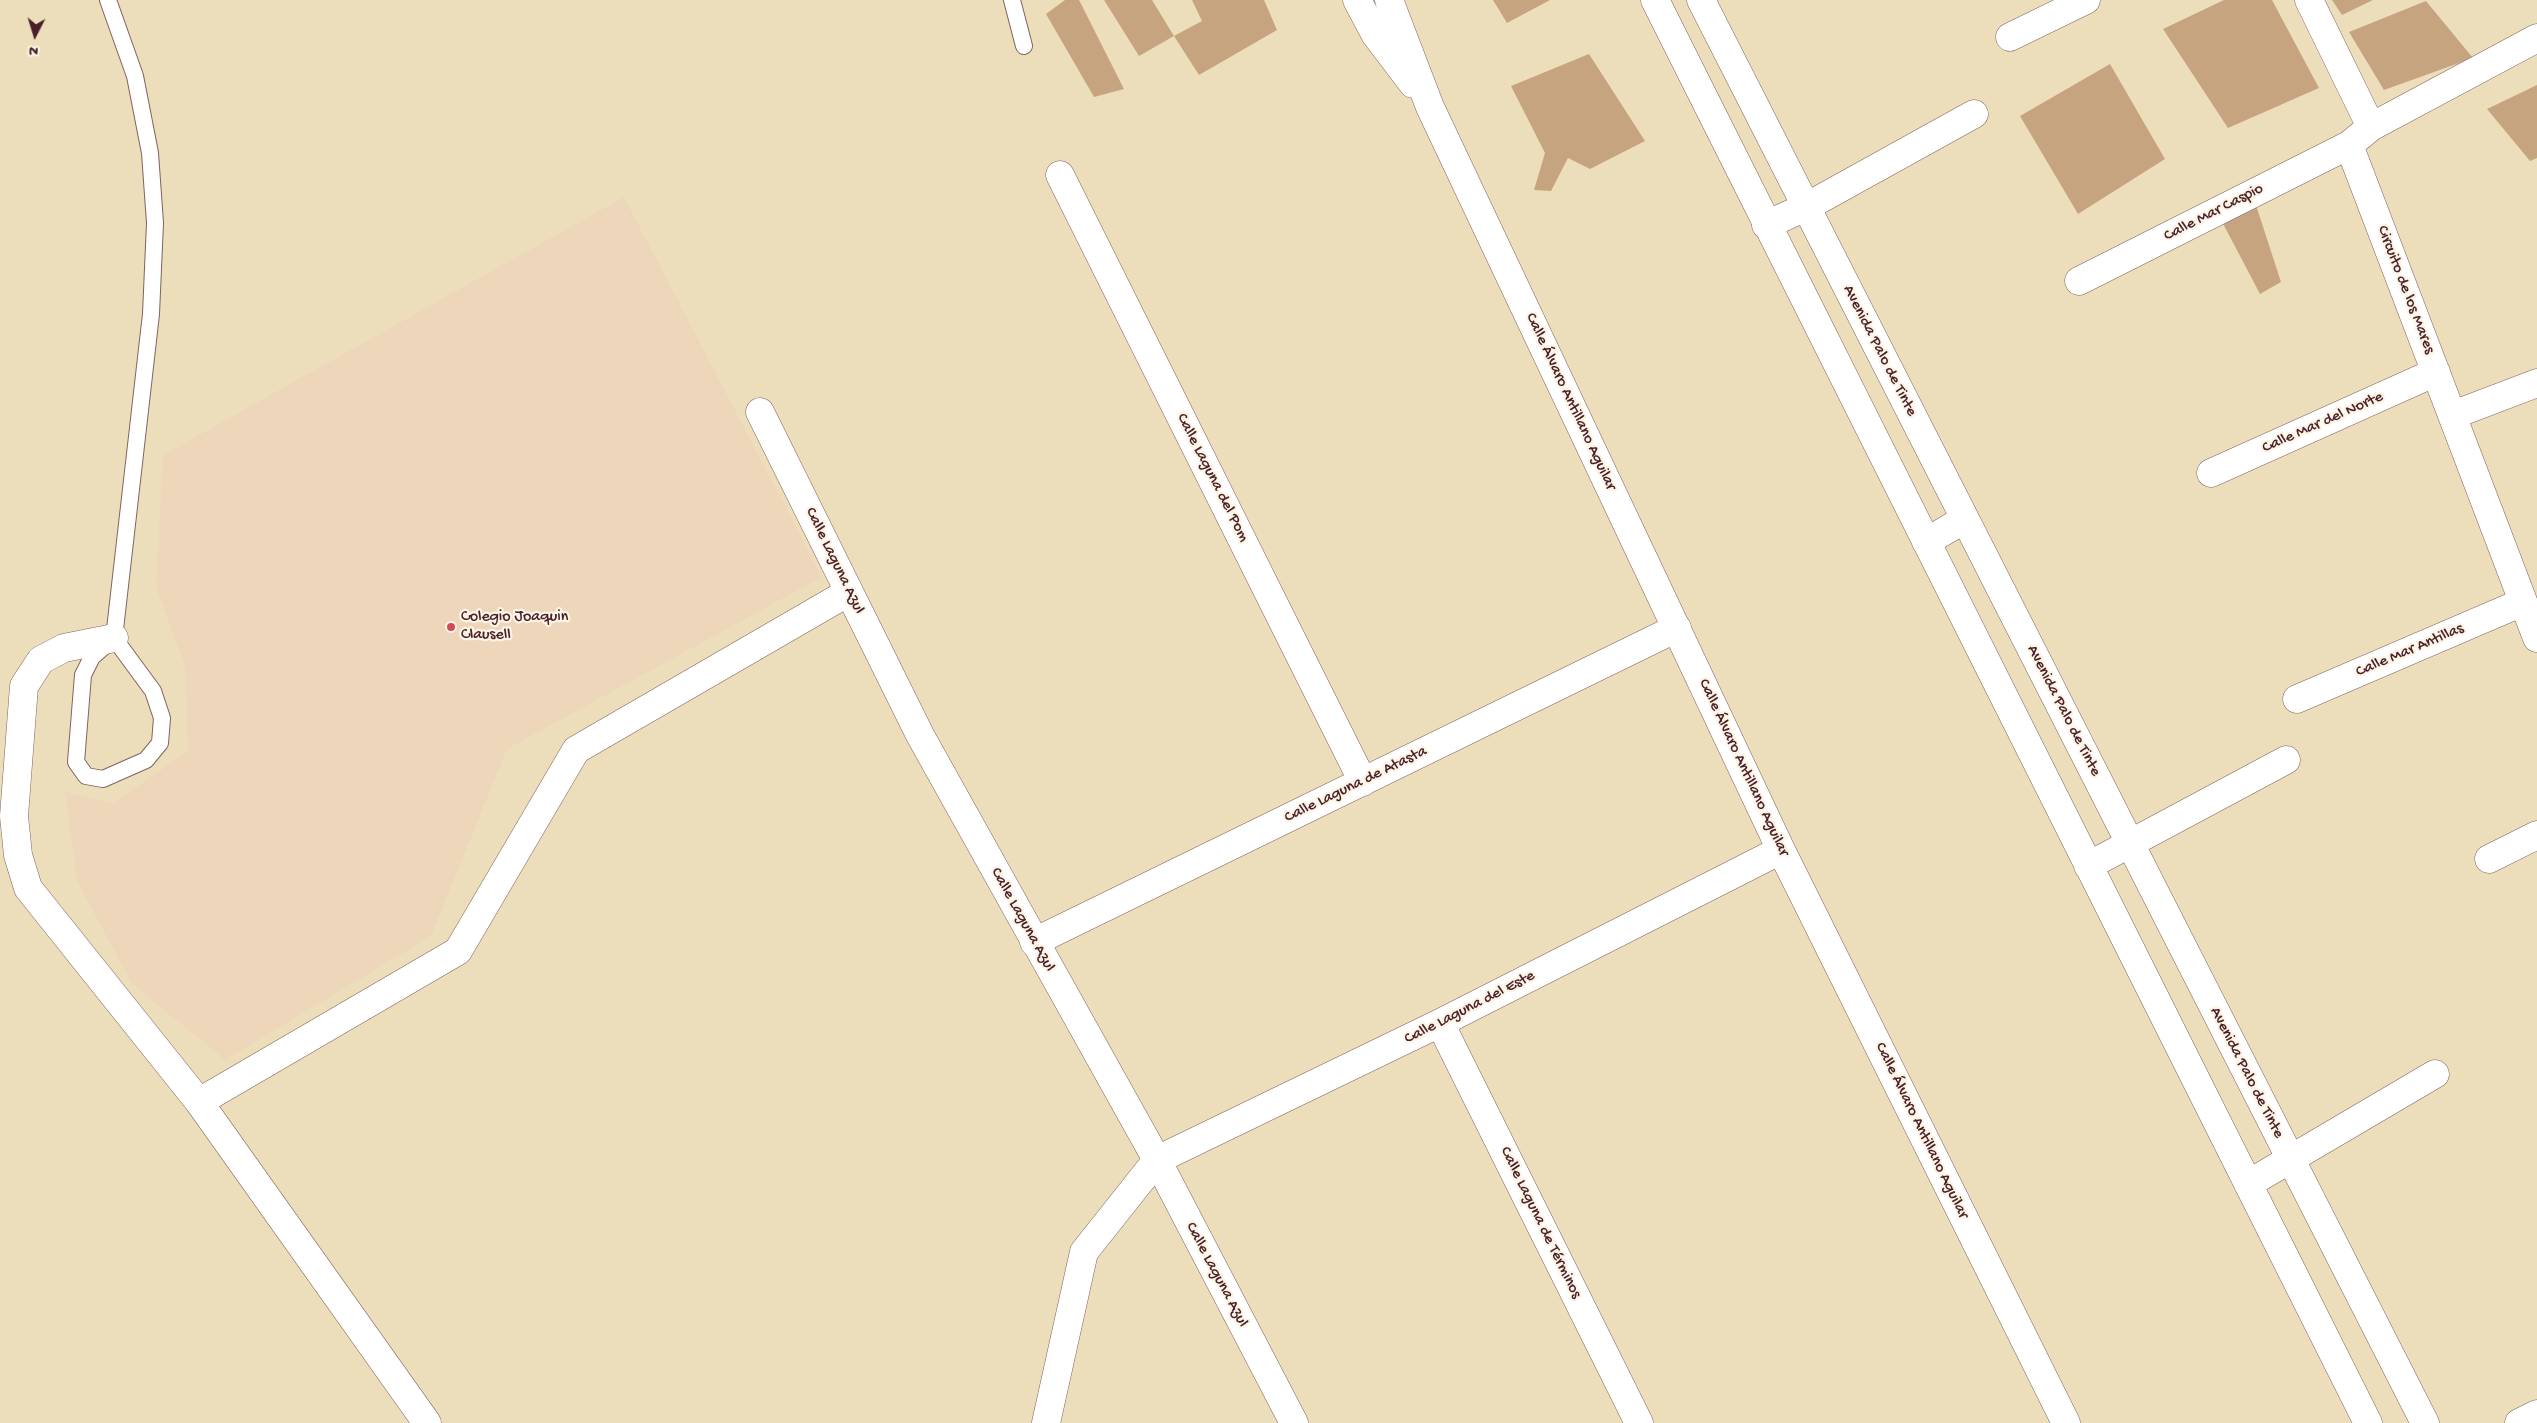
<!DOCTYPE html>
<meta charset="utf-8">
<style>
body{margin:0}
#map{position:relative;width:2537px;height:1423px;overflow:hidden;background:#eddebb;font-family:"Gochi Hand",sans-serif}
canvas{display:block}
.north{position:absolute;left:10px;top:10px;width:50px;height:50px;-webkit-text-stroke:4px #fcf5e5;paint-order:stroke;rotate:185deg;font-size:14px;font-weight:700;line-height:20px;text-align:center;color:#4a1f2b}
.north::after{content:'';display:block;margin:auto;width:18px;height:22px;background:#4a1f2b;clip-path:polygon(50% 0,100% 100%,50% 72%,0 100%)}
</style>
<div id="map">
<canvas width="2537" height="1423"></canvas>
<div class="north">N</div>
</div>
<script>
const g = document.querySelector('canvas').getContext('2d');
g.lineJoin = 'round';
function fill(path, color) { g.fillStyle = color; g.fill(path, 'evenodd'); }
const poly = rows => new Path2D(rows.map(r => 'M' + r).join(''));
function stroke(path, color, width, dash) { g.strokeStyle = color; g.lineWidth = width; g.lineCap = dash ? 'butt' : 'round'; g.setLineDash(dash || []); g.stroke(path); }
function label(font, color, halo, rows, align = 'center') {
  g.font = font + ' "Gochi Hand",sans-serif'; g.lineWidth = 4.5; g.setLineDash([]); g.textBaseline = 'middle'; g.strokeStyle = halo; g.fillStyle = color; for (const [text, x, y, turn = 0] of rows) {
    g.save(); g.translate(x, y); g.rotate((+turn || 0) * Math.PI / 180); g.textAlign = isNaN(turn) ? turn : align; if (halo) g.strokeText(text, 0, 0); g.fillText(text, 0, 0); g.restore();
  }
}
fill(poly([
 [624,197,822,577,507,749,431,936,225,1060,132,984,77,881,65,792,113,803,188,751,185,666,156,587,163,455]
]), '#eed6bb');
fill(poly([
 [1065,0,1079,0,1124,89,1094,97,1046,14],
 [1104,0,1152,0,1174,36,1139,56],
 [1192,0,1264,0,1277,30,1199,75,1174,36,1202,21],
 [1493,0,1550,0,1507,23],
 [2224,0,2272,0,2319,88,2228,128,2163,29],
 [2332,0,2373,0,2342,15],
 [2426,1,2473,58,2384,90,2349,32],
 [1589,54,1645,141,1590,169,1568,158,1551,191,1534,190,1545,153,1511,86],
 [2110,64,2165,159,2078,214,2020,116],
 [2537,85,2537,158,2530,161,2487,109],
 [2255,202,2281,282,2260,294,2219,216]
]), '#c7a480');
const lane = poly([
 [108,0,135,76,150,153,155,223,151,314,114,638,92,657,83,675,76,762,86,776,103,779,146,760,160,743,162,718,153,691,114,638],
 [1012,0,1024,46]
]);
const street = poly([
 [1357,0,1375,34,1413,84],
 [1389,0,1430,107,1781,850,2066,1423],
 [1655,0,2368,1423],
 [1701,0,2425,1423],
 [2309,0,2371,127],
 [2010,37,2086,0],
 [2349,145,2537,638],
 [1060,175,1363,782],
 [1766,225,1806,207,1974,114],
 [2079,281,2349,145,2371,127,2537,38],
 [760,412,920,735,1157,1160,1294,1423],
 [2453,415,2537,383],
 [2211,473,2436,372],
 [1926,542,1965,519],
 [114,638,64,648,41,660,24,686,14,816,18,855,28,888,199,1102,427,1423],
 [2297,699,2523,602],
 [2489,859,2537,835],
 [2088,866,2286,760],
 [1034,942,1677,628],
 [1440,1023,1639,1423],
 [199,1102,458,951,576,750,849,592],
 [2248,1184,2435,1074],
 [1046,1423,1084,1252,1157,1160,1440,1023,1781,850],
 [2519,1423,2537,1414]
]);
stroke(lane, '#83625d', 18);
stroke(street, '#83625d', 29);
stroke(lane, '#fff', 16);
stroke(street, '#fff', 28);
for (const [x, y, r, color] of [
 [451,627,5,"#d1495b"]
]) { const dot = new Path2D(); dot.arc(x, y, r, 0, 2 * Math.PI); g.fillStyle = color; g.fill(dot); stroke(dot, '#fcf5e5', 2); }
label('16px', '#4a1f2b', '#fcf5e5', [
 ["Calle Mar Caspio",2214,213,-27],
 ["Circuito de los Mares",2405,290,69],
 ["Avenida Palo de Tinte",1879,351,63],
 ["Calle Álvaro Antillano Aguilar",1570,402,65],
 ["Calle Mar del Norte",2323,423,-24],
 ["Calle Laguna del Pom",1212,478,63],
 ["Calle Laguna Azul",834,561,64],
 ["Calle Mar Antillas",2410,651,-23],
 ["Avenida Palo de Tinte",2063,711,63],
 ["Calle Álvaro Antillano Aguilar",1743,768,65],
 ["Calle Laguna de Atasta",1356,785,-26],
 ["Calle Laguna Azul",1022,920,61],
 ["Calle Laguna del Este",1470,1008,-27],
 ["Avenida Palo de Tinte",2246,1073,63],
 ["Calle Álvaro Antillano Aguilar",1921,1131,64],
 ["Calle Laguna de Términos",1540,1223,64],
 ["Calle Laguna Azul",1216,1275,62]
]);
label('16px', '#4a1f2b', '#fcf5e5', [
 ["Colegio Joaquin",461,618],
 ["Clausell",461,636]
], 'left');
</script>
